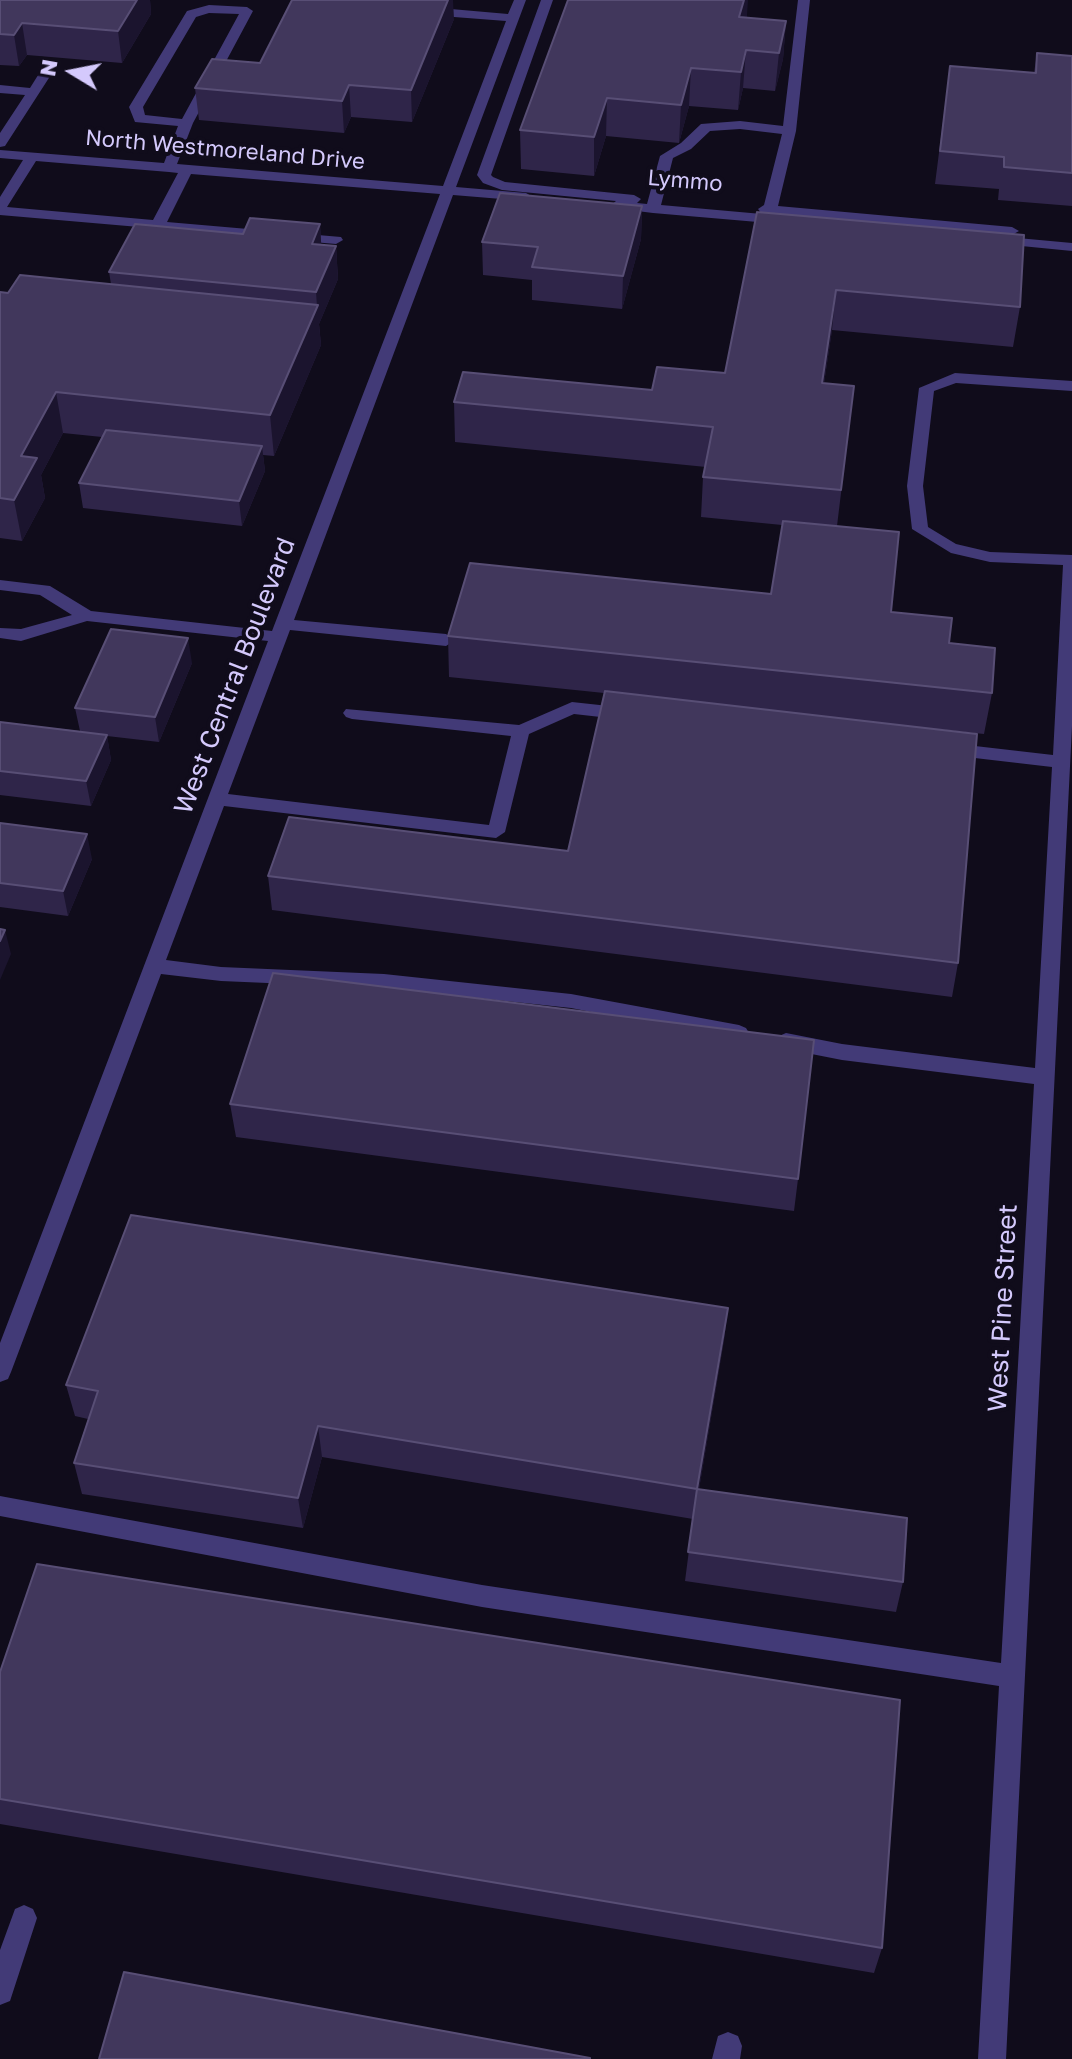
<!DOCTYPE html>
<style>
body{margin:0}
#map{position:relative;width:1072px;height:2059px;overflow:hidden;background:#100c1b;font-family:"Golos Text",sans-serif}
canvas{display:block}
.north{position:absolute;left:32px;top:32px;width:80px;height:80px;-webkit-text-stroke:6px #100c1b;paint-order:stroke;rotate:280deg;font-size:22px;font-weight:700;line-height:32px;text-align:center;color:#d4c9fc}
.north::after{content:'';display:block;margin:auto;width:28px;height:36px;background:#d4c9fc;clip-path:polygon(50% 0,100% 100%,50% 72%,0 100%)}
</style>
<div id="map">
<canvas width="1072" height="2059"></canvas>
<div class="north">N</div>
</div>
<script>
const g = document.querySelector('canvas').getContext('2d');
g.lineJoin = 'round';
const poly = rows => new Path2D(rows.map(r => 'M' + r).join(''));
function fill(path, color) { g.fillStyle = color; g.fill(path, 'evenodd'); }
function stroke(path, color, width, dash) { g.strokeStyle = color; g.lineWidth = width; g.lineCap = dash ? 'butt' : 'round'; g.setLineDash(dash || []); g.stroke(path); }
function label(font, color, halo, rows, align = 'center') {
  g.font = font + ' "Golos Text",sans-serif'; g.lineWidth = 8; g.setLineDash([]); g.textBaseline = 'middle'; g.strokeStyle = halo; g.fillStyle = color; for (const [text, x, y, turn = 0] of rows) {
    g.save(); g.translate(x, y); g.rotate((+turn || 0) * Math.PI / 180); g.textAlign = isNaN(turn) ? turn : align; if (halo) g.strokeText(text, 0, 0); g.fillText(text, 0, 0); g.restore();
  }
}
fill(poly([
 [514,0,526,0,456,187,526,193,533,197,526,201,453,195,294,620,446,634,455,640,446,646,290,630,228,794,489,825,511,736,352,719,346,717,343,713,346,709,519,725,572,702,627,708,636,714,627,720,574,714,529,734,505,832,496,838,224,806,166,960,221,967,384,974,571,994,739,1025,746,1028,749,1033,746,1038,739,1041,571,1008,384,988,221,981,161,974,11,1372,8,1379,0,1382,0,1343,268,641,87,621,21,641,0,638,0,628,21,629,72,615,40,595,0,590,0,580,50,586,91,611,272,631,440,194,191,174,167,222,341,237,343,240,336,244,0,215,0,197,23,160,0,158,0,150,164,163,178,126,135,122,129,107,187,11,209,5,247,7,253,11,193,123,177,164,443,186,506,21,428,15,422,11,428,7,508,14,514,0],
 [209,13,239,14,182,119,145,115,143,107,196,17,209,13],
 [36,161,169,172,178,173,153,220,7,207,36,161],
 [541,0,553,0,491,175,493,177,505,182,634,195,641,199,637,203,647,204,660,156,681,143,701,124,740,121,783,126,798,0,810,0,796,131,778,206,1012,227,1019,231,1012,235,776,214,788,220,781,224,653,213,613,208,611,205,616,201,502,190,483,183,477,175,541,0],
 [740,129,782,134,764,205,758,209,762,214,661,205,673,158,691,149,710,131,740,129],
 [45,64,56,67,5,146,0,147,0,133,25,95,0,93,0,85,30,88,45,64],
 [996,236,1072,243,1072,251,991,243,991,237,996,236],
 [955,373,1072,381,1072,391,956,383,934,391,923,486,928,527,956,544,990,552,1072,555,1072,726,1006,2059,978,2059,999,1686,482,1607,0,1516,0,1496,482,1585,1001,1663,1034,1084,842,1060,786,1049,779,1046,776,1041,779,1036,786,1033,842,1044,1035,1068,1052,767,949,755,940,749,949,743,1053,755,1063,565,990,562,951,553,912,529,907,486,919,388,955,373],
 [24,1905,33,1909,37,1918,10,2001,0,2005,0,1950,15,1909,24,1905],
 [728,2032,738,2036,742,2046,740,2059,712,2059,718,2036,728,2032]
]), '#423a77');
fill(poly([
 [0,0,150,0,151,14,122,63,27,55,19,66,0,65],
 [747,15,746,18,786,21,783,59,775,91,743,88,738,110,689,106,679,143,606,136,594,176,521,169,520,130],
 [454,19,412,122,351,117,344,133,199,120,195,88,260,63],
 [1037,53,1072,56,1072,206,998,200,999,189,935,184,950,66,1034,73],
 [642,206,641,239,622,309,532,300,532,280,483,275,482,242],
 [757,212,1020,307,1013,347,832,330,824,383,854,386,837,526,891,612,949,643,992,693,984,734,937,729,958,963,952,997,272,910,268,876,568,851,604,693,449,677,448,636,771,594,782,525,701,517,703,477,706,467,455,442,454,402,652,390,725,373],
 [320,224,321,245,336,246,338,279,319,324,321,345,274,456,263,455,265,471,242,526,83,508,79,483,102,437,63,433,41,475,45,498,22,541,0,538,0,292,8,293,111,284,109,272,243,234],
 [192,663,159,742,107,736,111,760,91,806,0,795,0,722,80,731,75,708],
 [0,823,92,859,68,916,0,907],
 [230,1104,798,1179,794,1211,236,1137],
 [728,1308,724,1340,699,1489,903,1582,896,1612,685,1581,693,1519,322,1457,303,1528,82,1494,74,1463,88,1419,75,1416,66,1385],
 [0,1672,882,1948,874,1973,0,1824]
]), '#2f2549');
fill(poly([
 [137,0,150,0,151,14,122,63,118,31],
 [448,0,453,0,454,19,412,122,411,90],
 [744,0,748,0,747,15,737,55,739,17],
 [786,21,783,59,775,91,779,53],
 [22,23,27,55,19,66,14,35],
 [746,50,743,88,738,110,741,72],
 [691,68,689,106,679,143,681,105],
 [349,85,351,117,344,133,342,101],
 [607,98,606,136,594,176,594,137],
 [642,206,641,239,622,309,623,276],
 [320,224,322,257,312,244],
 [336,246,338,279,319,324,321,345,274,456,270,415,317,306,316,292],
 [836,290,832,330,818,423,822,383],
 [56,392,63,433,41,475,45,498,22,541,14,500,21,456],
 [262,446,265,471,242,526,239,501],
 [188,638,192,663,159,742,155,717],
 [107,735,111,760,91,806,86,781],
 [87,834,92,859,68,916,63,891],
 [5,930,11,954,0,980,0,941],
 [728,1308,724,1340,694,1519,697,1489],
 [318,1426,322,1457,303,1528,298,1498]
]), '#1b142e');
const building = poly([
 [0,0,137,0,118,31,22,23,14,35,0,34,0,0],
 [292,0,448,0,411,90,349,85,342,101,195,88,212,59,260,63,292,0],
 [568,0,744,0,739,17,786,21,779,53,746,50,741,72,691,68,681,105,607,98,594,137,520,130,568,0],
 [1037,53,1072,56,1072,173,1004,167,1004,157,940,151,950,66,1036,73,1037,53],
 [500,193,642,206,623,276,532,267,538,247,482,242,500,193],
 [757,212,1024,235,1020,307,836,290,822,383,854,386,841,490,703,477,713,427,454,402,463,372,652,390,657,367,725,373,757,212],
 [250,218,320,224,312,244,336,246,316,292,109,272,135,224,243,234,250,218],
 [20,275,318,305,270,415,56,392,21,456,37,458,14,500,0,498,0,292,8,293,20,275],
 [106,430,262,446,239,501,79,483,106,430],
 [783,521,899,532,891,612,952,618,949,643,995,648,992,693,448,636,470,563,771,594,783,521],
 [111,629,188,638,155,717,75,708,111,629],
 [605,691,977,734,958,963,268,876,289,817,568,851,605,691],
 [0,722,107,735,86,781,0,771,0,722],
 [0,823,87,834,63,891,0,883,0,823],
 [0,929,5,930,0,941,0,929],
 [273,973,814,1040,798,1179,230,1104,273,973],
 [131,1215,728,1308,697,1489,907,1518,903,1582,688,1552,697,1489,318,1426,298,1498,74,1463,98,1391,66,1385,131,1215],
 [37,1564,900,1700,882,1948,0,1799,0,1672,37,1564],
 [124,1972,590,2058,590,2059,99,2059,124,1972]
]);
fill(building, '#41375c');
stroke(building, '#584e75', 2);
label('22px', '#d4c9fc', '#100c1b', [
 ["North Westmoreland Drive",225,150,5],
 ["Lymmo",685,181,5]
]);
label('26px', '#d4c9fc', '#100c1b', [
 ["West Central Boulevard",235,676,-69],
 ["West Pine Street",1003,1308,-87]
]);
</script>
